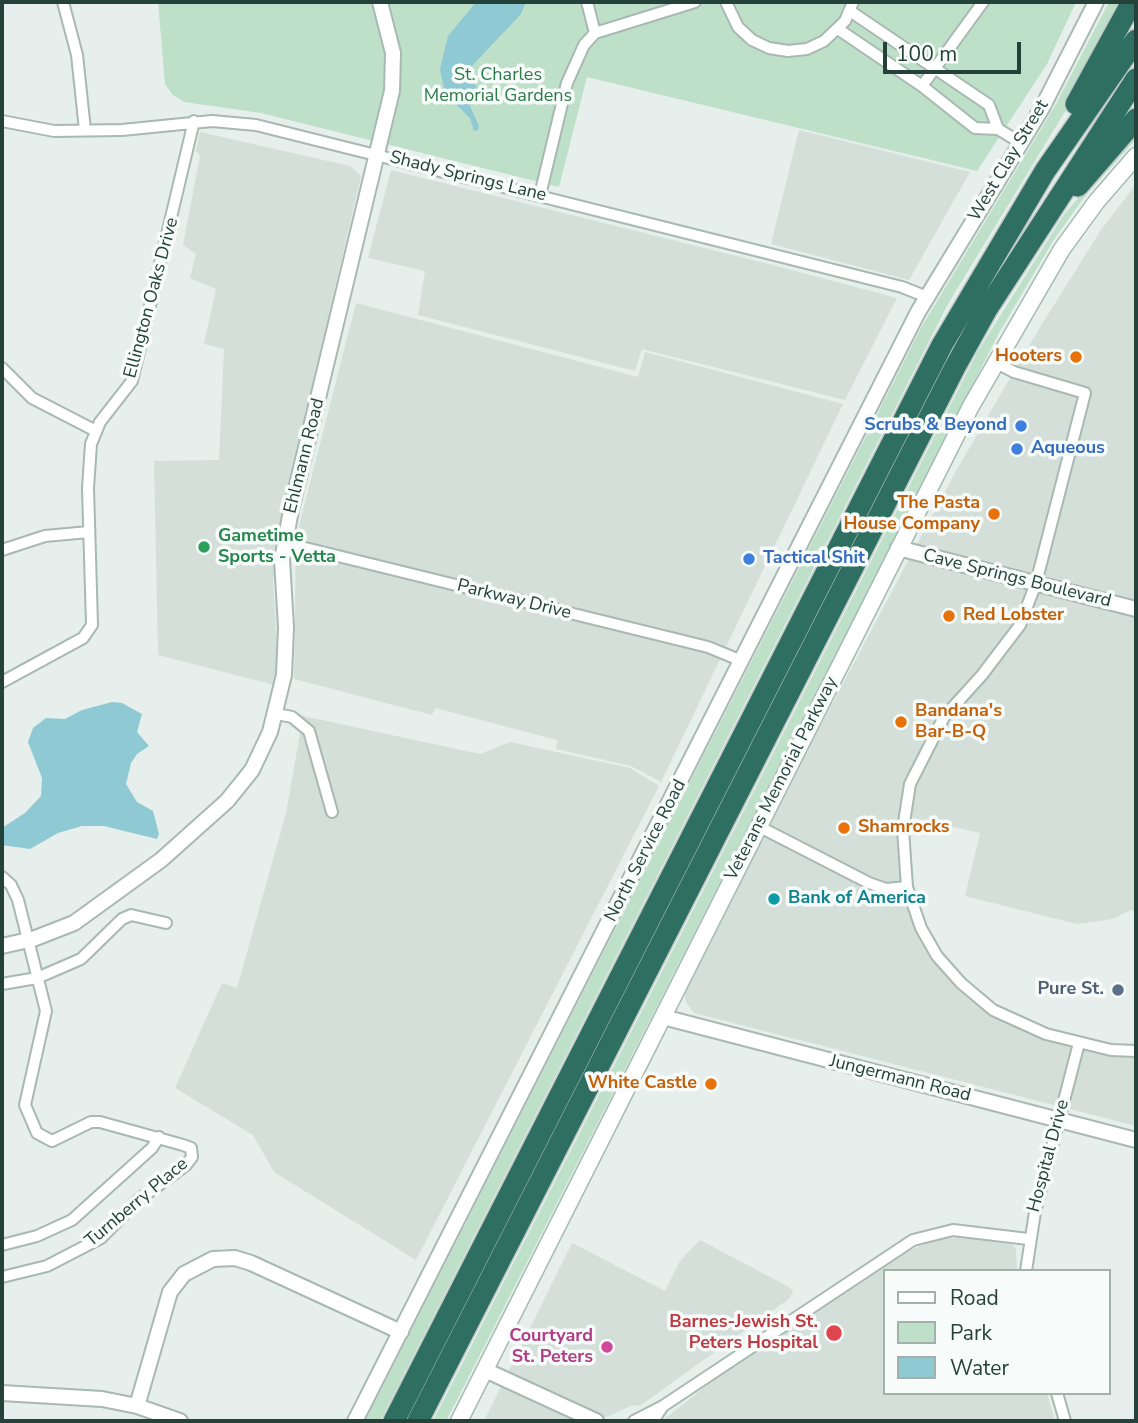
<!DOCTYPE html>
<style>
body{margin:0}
#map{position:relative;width:1138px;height:1423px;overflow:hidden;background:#e6efeb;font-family:"Nunito Sans",sans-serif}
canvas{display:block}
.frame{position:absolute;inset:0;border:4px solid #24423a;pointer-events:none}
.legend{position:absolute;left:883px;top:1269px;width:228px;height:126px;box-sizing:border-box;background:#f7fbf9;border:2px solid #a3b1ad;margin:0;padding:9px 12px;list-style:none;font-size:21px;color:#24423a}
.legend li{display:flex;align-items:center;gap:14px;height:35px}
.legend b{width:35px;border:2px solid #a3b1ad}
.scale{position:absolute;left:883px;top:42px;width:138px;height:32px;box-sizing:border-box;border:4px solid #24423a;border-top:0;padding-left:9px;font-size:21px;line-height:24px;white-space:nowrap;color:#24423a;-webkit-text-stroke:5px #f7fbf9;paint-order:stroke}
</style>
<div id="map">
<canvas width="1138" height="1423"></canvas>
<div class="frame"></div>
<ul class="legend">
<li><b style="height:9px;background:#fff"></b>Road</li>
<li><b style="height:19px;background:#bfe0c8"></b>Park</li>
<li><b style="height:19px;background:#8ec9d4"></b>Water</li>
</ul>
<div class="scale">100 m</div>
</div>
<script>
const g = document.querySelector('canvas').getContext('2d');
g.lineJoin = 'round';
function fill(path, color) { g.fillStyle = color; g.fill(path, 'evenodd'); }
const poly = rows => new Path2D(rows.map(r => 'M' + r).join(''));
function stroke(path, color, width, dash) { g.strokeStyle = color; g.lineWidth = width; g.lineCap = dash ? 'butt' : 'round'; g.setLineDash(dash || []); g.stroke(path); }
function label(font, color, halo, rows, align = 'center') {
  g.font = font + ' "Nunito Sans",sans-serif'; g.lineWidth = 7; g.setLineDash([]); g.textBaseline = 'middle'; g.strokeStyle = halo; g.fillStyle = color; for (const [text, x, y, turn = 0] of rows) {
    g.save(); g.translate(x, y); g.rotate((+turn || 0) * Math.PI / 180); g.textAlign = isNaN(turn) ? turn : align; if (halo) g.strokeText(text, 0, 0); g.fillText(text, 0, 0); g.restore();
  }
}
fill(poly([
 [799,130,970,172,909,280,771,244],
 [200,132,350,166,361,176,279,530,273,581,278,658,274,685,158,655,154,461,219,460,224,349,204,344,216,289,190,278,196,254,183,245,200,156,196,151],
 [391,170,773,265,897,298,845,400,642,349,635,371,418,315,425,271,368,258],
 [1136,184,1136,911,1131,910,1113,919,1077,924,965,896,980,833,901,815,899,846,907,899,957,984,970,998,1001,1020,1045,1039,1092,1051,1136,1056,1136,1126,694,1013,686,1002,684,993,757,845,956,471,1037,332,1101,230],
 [356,303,638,377,645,352,843,404,661,782,631,766,556,749,557,740,435,708,432,715,294,679,296,538],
 [303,716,480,754,510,742,630,768,659,786,416,1260,274,1172,253,1135,175,1088,222,983,237,988,286,813],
 [962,1237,1013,1245,1016,1249,1017,1271,884,1271,884,1393,1047,1393,1055,1421,662,1421,716,1378,898,1255,938,1239],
 [700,1240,789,1287,793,1291,790,1298,641,1405,630,1406,598,1421,484,1421,572,1243,665,1291,680,1261]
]), '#d4dfda');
fill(poly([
 [158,2,1076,2,1047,64,977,171,587,77,559,187,261,113,184,102,173,95,165,84],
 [1109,2,1124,2,1072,100,948,304,380,1421,365,1421,922,326,1056,104],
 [1136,129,1136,139,1085,196,1053,241,999,333,456,1402,446,1421,433,1421,978,351,1063,216]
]), '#bfe0c8');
fill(poly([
 [476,2,526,2,521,14,470,68,469,76,478,89,470,106,479,126,478,130,474,131,470,118,445,94,440,69,448,36],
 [112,702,122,703,142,714,137,732,149,746,137,754,131,763,126,784,137,802,153,811,159,834,157,839,104,826,82,826,58,833,30,849,2,845,2,828,25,813,41,796,42,778,28,742,33,728,46,718,65,719,82,710]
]), '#8ec9d4');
const minor = poly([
 [63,2,77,55,85,130],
 [587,2,595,33],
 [726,2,738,27,752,40,769,48,788,51,807,49,824,41,845,21,853,2],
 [850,11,989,105,998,129],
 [838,29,922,86,975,128,998,129,1021,143],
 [922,86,983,2],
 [2,121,54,131,122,130,212,121,256,125,902,287,927,297],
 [540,195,567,83,584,45,595,33,695,2],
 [995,362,1014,372,1085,393,1036,583,1020,625,982,675,944,717,910,784,903,829,907,887,921,928,937,956,961,983,993,1010,1046,1034,1111,1050,1136,1051],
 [2,368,32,398,96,431],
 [285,543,708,647,742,661],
 [2,550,45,536,89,532],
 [2,682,83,638,92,625,88,488,91,444,100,422,132,381,194,121],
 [277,714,292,717,309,731,332,812],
 [758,826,869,883,886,889,907,887],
 [2,877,11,885,18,900,46,1011,25,1105,37,1133,52,1141,91,1122,100,1122,183,1145,191,1148,192,1157,186,1165,137,1201,101,1238,47,1266,2,1277],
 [2,984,37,978,81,959,122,919,131,915,166,923],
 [2,1245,37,1236,72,1220,152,1148,159,1137],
 [1026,1271,1035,1212,1079,1043],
 [1057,1393,1065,1421],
 [634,1421,663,1406,913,1240,953,1230,1028,1239],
 [653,1421,663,1406]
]);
const tertiary = poly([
 [898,548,1136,609],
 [2,946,33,939,74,923,161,860,227,801,252,770,270,732,284,675,286,627,282,560,291,510,392,91,393,53,380,2],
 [663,1017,1136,1140],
 [485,1370,596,1421],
 [2,1393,102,1399,137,1406,180,1421],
 [137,1406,170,1292,184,1274,213,1259,235,1258,251,1263,401,1332],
 [355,1421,918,312,1042,108,1096,2]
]);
const secondary = poly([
 [459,1421,971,406,1062,249,1097,201,1136,156]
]);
const motorway = poly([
 [1076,104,1132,2],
 [1078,186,1136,119],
 [394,1421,942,345,1045,171,1136,40],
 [418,1421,955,367,987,309,1136,79]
]);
stroke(minor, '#a8b8b2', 14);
stroke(tertiary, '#a8b8b2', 18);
stroke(secondary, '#a4bbb3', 19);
stroke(motorway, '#c2cac8', 24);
stroke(minor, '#fff', 10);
stroke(tertiary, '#fff', 14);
stroke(secondary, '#fff', 16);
stroke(motorway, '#2f6f62', 21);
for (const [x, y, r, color] of [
 [1076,357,7,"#e8710a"],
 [1021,426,7,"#3f7fe0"],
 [1017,449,7,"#3f7fe0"],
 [994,514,7,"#e8710a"],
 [204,547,7,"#2e9e5b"],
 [749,559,7,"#3f7fe0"],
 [949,616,7,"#e8710a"],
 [901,722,7,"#e8710a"],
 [844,828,7,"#e8710a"],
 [774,899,7,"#0f9aa8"],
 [1118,990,7,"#5c6f8a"],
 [711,1084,7,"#e8710a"],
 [834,1333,9,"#e0444e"],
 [607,1347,7,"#d1479c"]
]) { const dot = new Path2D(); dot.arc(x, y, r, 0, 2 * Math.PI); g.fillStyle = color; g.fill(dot); stroke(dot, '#f7fbf9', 2.5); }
label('18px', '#2d7a4b', '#f7fbf9', [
 ["St. Charles",498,76],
 ["Memorial Gardens",498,97]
]);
label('18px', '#24423a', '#f7fbf9', [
 ["West Clay Street",1009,161,-59],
 ["Shady Springs Lane",468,177,14],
 ["Ellington Oaks Drive",152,298,-75],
 ["Ehlmann Road",305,456,-76],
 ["Cave Springs Boulevard",1017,579,14],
 ["Parkway Drive",514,600,14],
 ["Veterans Memorial Parkway",782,779,-63],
 ["North Service Road",646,851,-63],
 ["Jungermann Road",900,1079,14],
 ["Hospital Drive",1049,1156,-75],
 ["Turnberry Place",137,1203,-40]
]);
label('bold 18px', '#c56008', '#f7fbf9', [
 ["Hooters",1062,357],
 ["The Pasta",980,504],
 ["House Company",980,525],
 ["Red Lobster",963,616,"left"],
 ["Bandana's",915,712,"left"],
 ["Bar-B-Q",915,733,"left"],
 ["Shamrocks",858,828,"left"],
 ["White Castle",697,1084]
], 'right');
label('bold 18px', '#366cbe', '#f7fbf9', [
 ["Scrubs & Beyond",1007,426,"right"],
 ["Aqueous",1031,449],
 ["Tactical Shit",763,559]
], 'left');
label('bold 18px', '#27864d', '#f7fbf9', [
 ["Gametime",218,537],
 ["Sports - Vetta",218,558]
], 'left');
label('bold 18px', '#0d838f', '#f7fbf9', [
 ["Bank of America",788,899]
], 'left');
label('bold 18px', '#4e5e75', '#f7fbf9', [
 ["Pure St.",1104,990]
], 'right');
label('bold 18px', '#be3a42', '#f7fbf9', [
 ["Barnes-Jewish St.",818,1323],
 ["Peters Hospital",818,1344]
], 'right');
label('bold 18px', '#b23c85', '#f7fbf9', [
 ["Courtyard",593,1337],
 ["St. Peters",593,1358]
], 'right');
</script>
